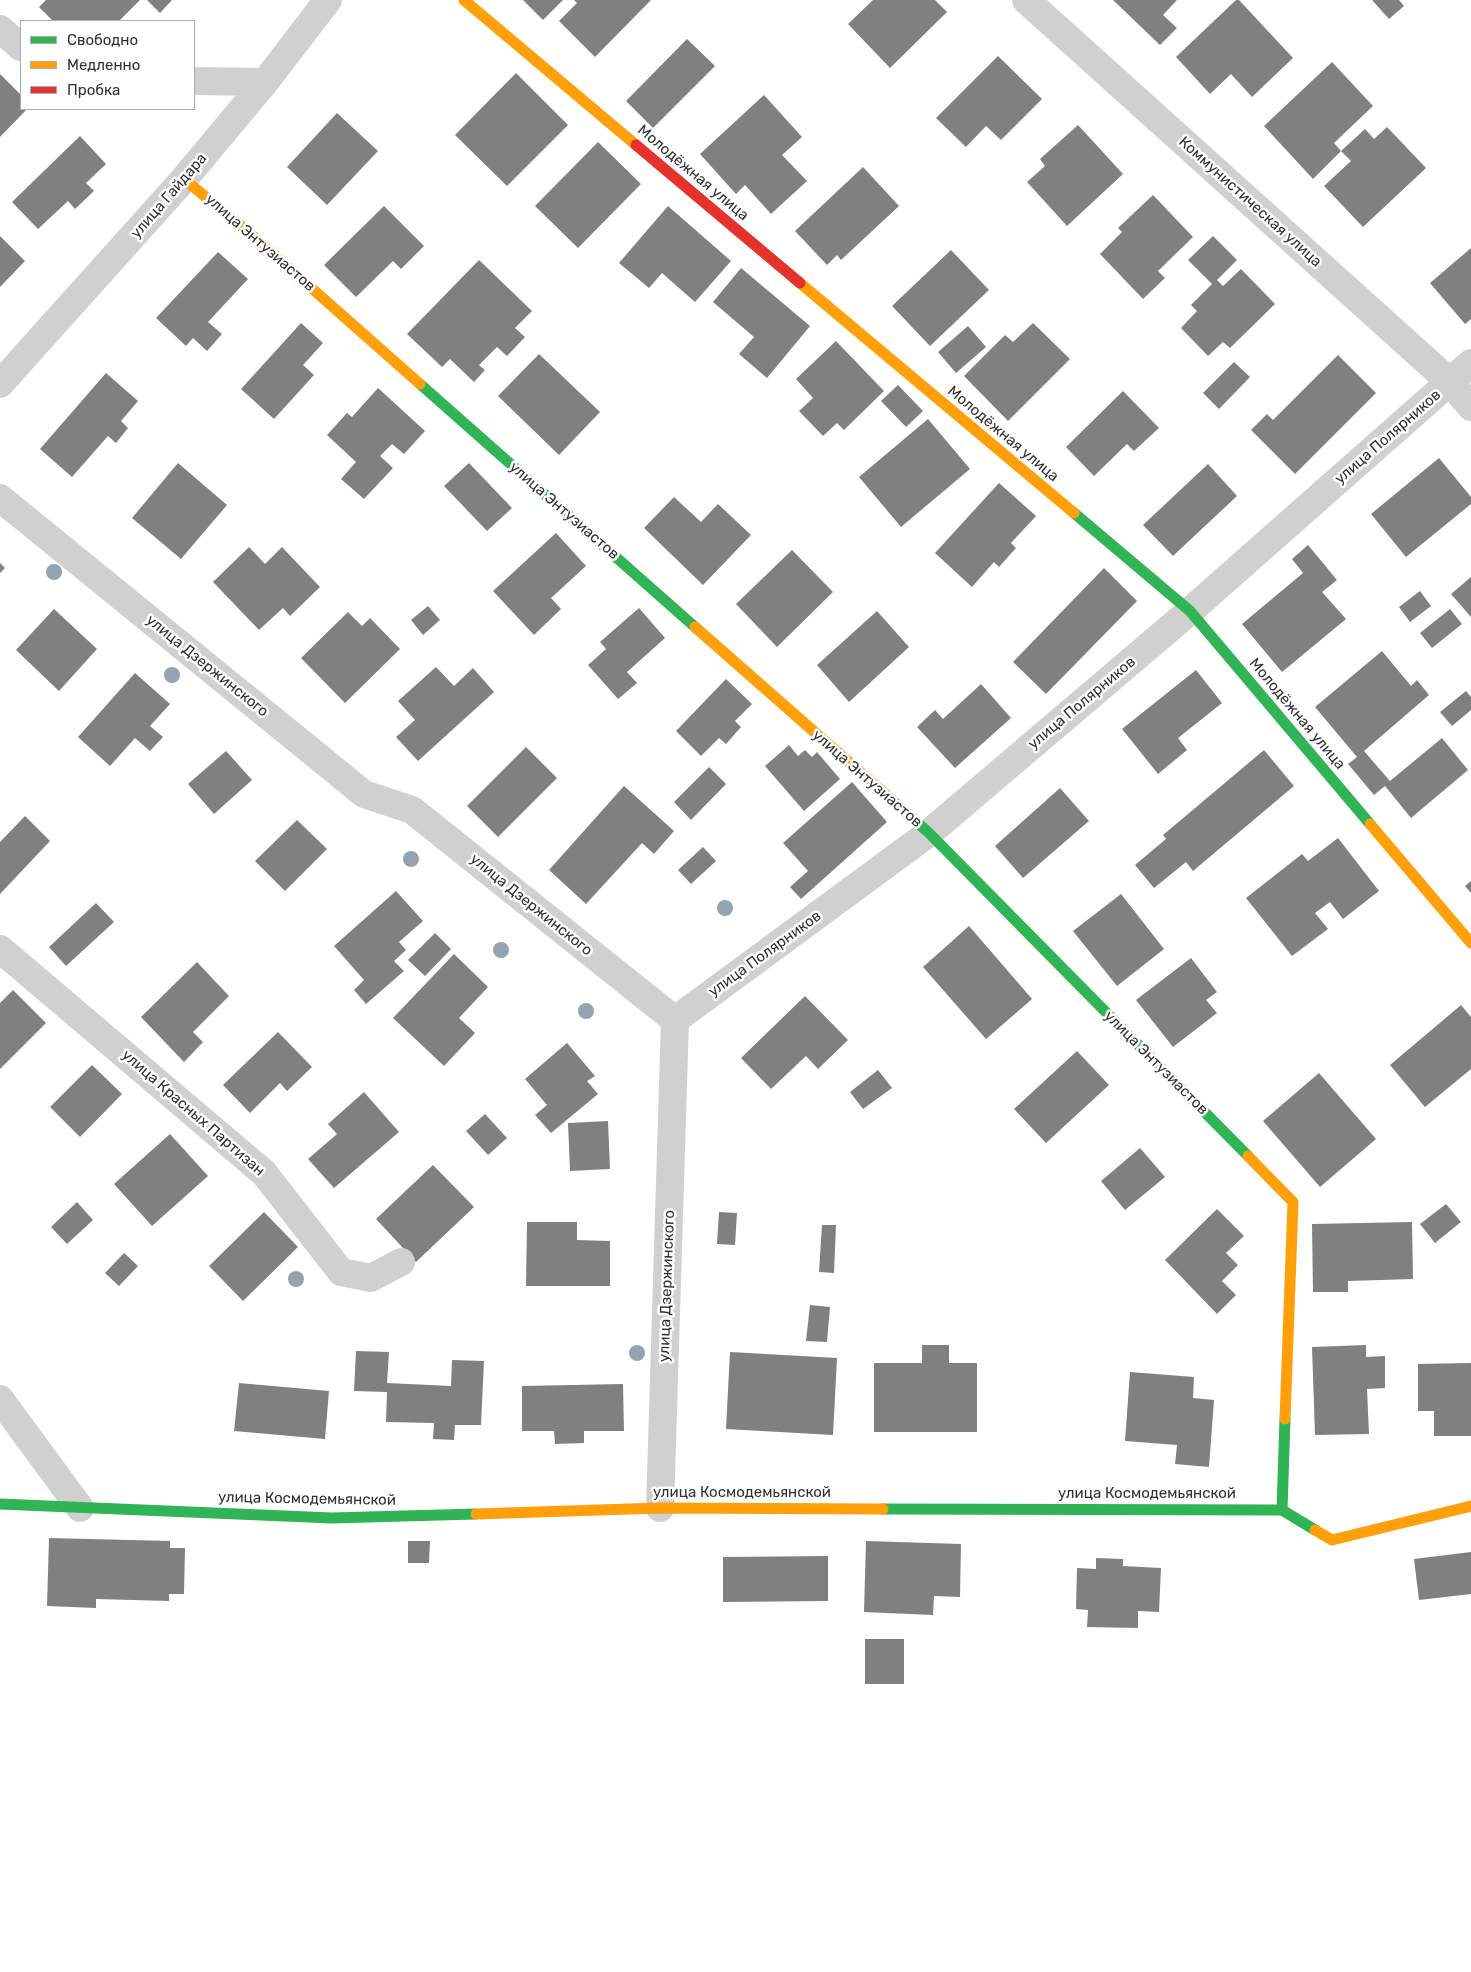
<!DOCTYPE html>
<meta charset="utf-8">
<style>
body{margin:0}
#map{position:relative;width:1471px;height:1972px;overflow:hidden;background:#fff;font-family:Rubik,sans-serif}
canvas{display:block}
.legend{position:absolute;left:20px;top:20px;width:175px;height:90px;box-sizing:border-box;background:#fff;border:1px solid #adadad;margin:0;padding:6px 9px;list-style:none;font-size:15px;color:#313131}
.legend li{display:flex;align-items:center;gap:10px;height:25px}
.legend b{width:25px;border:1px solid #adadad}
</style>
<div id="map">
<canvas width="1471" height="1972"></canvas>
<ul class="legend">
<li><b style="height:6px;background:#30b455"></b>Свободно</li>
<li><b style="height:6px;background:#ff9f0a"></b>Медленно</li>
<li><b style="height:6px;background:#e5322d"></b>Пробка</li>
</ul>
</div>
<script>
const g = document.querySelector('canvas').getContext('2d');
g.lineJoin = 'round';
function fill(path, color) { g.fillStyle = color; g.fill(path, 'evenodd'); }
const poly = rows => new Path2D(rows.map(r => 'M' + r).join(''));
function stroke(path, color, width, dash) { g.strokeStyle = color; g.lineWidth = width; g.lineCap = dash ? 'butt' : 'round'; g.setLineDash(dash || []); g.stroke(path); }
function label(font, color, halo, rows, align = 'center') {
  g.font = font + ' Rubik,sans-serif'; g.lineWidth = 5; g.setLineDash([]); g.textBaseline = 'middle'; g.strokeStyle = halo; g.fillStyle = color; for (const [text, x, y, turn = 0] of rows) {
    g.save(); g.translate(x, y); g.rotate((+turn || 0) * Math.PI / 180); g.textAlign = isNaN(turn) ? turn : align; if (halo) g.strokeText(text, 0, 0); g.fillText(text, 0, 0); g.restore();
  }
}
fill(poly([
 [46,0,140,0,119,21,53,21,39,7],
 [147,0,172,0,160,13],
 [523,0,563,0,543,20],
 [574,0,651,0,595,57,559,21,577,3],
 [873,0,935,0,947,12,890,68,848,24],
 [1113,0,1177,0,1163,15,1177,28,1160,45],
 [1236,0,1239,0,1293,58,1252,97,1231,74,1210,94,1176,57],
 [1372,0,1399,0,1404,6,1389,19],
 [687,39,715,66,653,128,626,101],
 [998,56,1042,99,1001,140,986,126,966,147,936,118],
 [1332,62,1373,106,1334,143,1341,151,1313,179,1264,126],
 [516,73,568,125,507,186,455,135],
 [0,74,21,95,21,109,27,109,0,137],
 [764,95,802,137,782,155,807,181,771,214,745,185,736,194,700,154],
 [337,113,378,151,327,205,287,167],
 [1078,125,1123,174,1067,226,1027,182,1045,166,1040,159],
 [1387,127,1426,168,1363,227,1324,186,1351,161,1341,151,1365,129,1374,139],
 [80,136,106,164,86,183,94,191,75,209,68,201,38,229,12,202],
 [598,142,641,184,578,248,535,206],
 [863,167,899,206,841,260,837,255,827,265,795,231],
 [1153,195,1193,237,1158,271,1165,278,1143,299,1100,254,1122,232,1118,228],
 [384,206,424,246,401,269,393,261,356,297,324,265],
 [668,206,731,261,695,302,662,273,649,288,619,263],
 [0,236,25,261,0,287],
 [1213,236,1237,260,1217,280,1223,286,1241,269,1275,304,1230,348,1223,342,1208,356,1181,328,1197,311,1191,305,1212,284,1188,260],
 [1471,248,1471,319,1465,324,1430,283],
 [951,250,989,290,930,346,892,306],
 [218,252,248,279,208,322,222,334,207,351,193,338,186,346,156,318],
 [479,260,532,311,515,328,525,337,507,356,497,347,479,365,485,370,474,382,450,359,442,367,407,334],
 [741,268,810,326,767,378,739,354,754,337,713,302],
 [301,323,323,343,303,365,314,375,274,419,241,389],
 [1033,323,1070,359,1008,421,964,376,1005,335,1013,342],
 [968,326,986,347,956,373,938,352],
 [836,341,884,391,844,430,837,423,823,436,799,411,813,398,796,379],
 [539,354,600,412,559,455,498,396],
 [1338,355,1376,393,1295,474,1251,430,1267,414,1273,420],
 [1234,362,1250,377,1219,409,1203,393],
 [106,373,138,401,121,421,128,428,116,443,108,436,72,477,40,449],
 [898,385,923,411,906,427,881,401],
 [378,388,425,431,404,454,392,444,380,456,393,468,364,499,341,479,356,462,327,435,347,413,352,417],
 [1123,391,1159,428,1134,451,1127,444,1094,476,1066,447],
 [928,419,970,469,901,527,859,477],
 [1439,458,1471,497,1471,504,1406,557,1371,514],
 [178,463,227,505,181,559,132,518],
 [469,463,512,508,487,531,444,486],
 [1208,464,1237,496,1173,556,1143,525],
 [999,483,1036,516,1011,543,1016,548,999,567,994,562,972,587,935,553],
 [674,497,701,522,718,504,751,535,703,585,644,528],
 [556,533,586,566,551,598,561,609,534,635,493,591],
 [1308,545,1337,580,1322,592,1346,619,1282,672,1242,624,1303,573,1292,559],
 [249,547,265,564,282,547,320,587,290,616,283,608,259,630,213,582],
 [792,550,833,592,777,647,736,604],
 [0,563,5,568,0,573],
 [1104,568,1137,601,1046,694,1013,662],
 [1471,577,1471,617,1451,594],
 [1420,591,1431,606,1410,622,1399,607],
 [428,606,440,620,423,635,411,620],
 [639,608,665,638,627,672,637,683,618,699,588,665,606,649,600,642],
 [54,609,97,649,59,691,16,650],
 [1450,609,1462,624,1432,648,1420,633],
 [877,611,909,647,849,702,817,665],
 [348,612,362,626,370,618,400,649,345,703,301,658],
 [1382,651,1411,686,1417,680,1429,695,1364,751,1390,781,1442,738,1468,770,1411,818,1385,786,1374,795,1348,764,1357,757,1315,707],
 [436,667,454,686,473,668,494,692,418,761,396,737,415,720,398,701],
 [1196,670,1222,703,1178,738,1187,750,1158,774,1122,729],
 [135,673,170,704,150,726,163,737,150,751,135,738,110,766,78,737],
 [726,679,752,704,735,721,741,727,726,744,719,738,701,756,676,731],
 [981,684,1011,718,955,768,917,727,935,710,943,719],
 [1466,691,1471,697,1471,710,1452,726,1440,712],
 [789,745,798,756,805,750,812,757,817,752,840,779,804,811,765,766],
 [526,747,557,778,498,837,467,806],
 [1264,750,1294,786,1193,871,1186,862,1154,888,1135,865,1166,839,1163,835],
 [226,751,252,780,214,814,188,784],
 [709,767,726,784,691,820,674,802],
 [852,782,887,822,801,899,790,887,808,871,783,843],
 [624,786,674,831,654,854,642,843,586,904,549,870],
 [1060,788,1089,821,1023,878,995,846],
 [25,816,50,841,0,894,0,842],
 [297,820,327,849,285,891,255,861],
 [1338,838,1379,891,1343,919,1330,902,1315,913,1328,929,1292,956,1246,898,1302,854,1308,861],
 [703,847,716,861,691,884,678,870],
 [1471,881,1471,893,1465,886],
 [396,891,423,921,399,942,406,950,394,961,404,971,366,1004,354,990,364,980,334,946],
 [1121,894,1164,949,1117,986,1073,931],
 [96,903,114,922,66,966,49,947],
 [969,926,1032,999,986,1039,923,967],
 [435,933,451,949,425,976,408,960],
 [454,954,488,987,459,1018,475,1033,444,1066,393,1018],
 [1191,958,1217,992,1206,1000,1217,1013,1173,1047,1136,1000],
 [197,962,229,996,193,1032,203,1042,184,1062,141,1017],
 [13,990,46,1023,0,1069,0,1003],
 [805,996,848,1040,818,1069,806,1056,771,1089,741,1058],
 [1461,1005,1471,1017,1471,1069,1425,1107,1390,1065],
 [278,1032,312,1067,287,1091,280,1083,250,1113,223,1085],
 [567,1043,595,1076,587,1081,598,1094,551,1133,535,1115,547,1105,525,1079],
 [1077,1051,1109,1085,1046,1143,1014,1109],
 [92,1065,122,1094,80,1137,50,1107],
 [878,1070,892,1088,863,1109,850,1092],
 [1319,1073,1376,1139,1320,1187,1263,1121],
 [364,1092,399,1132,334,1188,308,1159,337,1134,328,1124],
 [485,1114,507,1138,488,1155,466,1131],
 [608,1121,610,1169,570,1171,568,1123],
 [170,1134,208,1176,152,1226,114,1184],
 [1140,1148,1165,1177,1125,1210,1101,1181],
 [433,1165,474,1207,416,1262,376,1219],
 [77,1202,93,1220,67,1244,51,1227],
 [1446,1204,1461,1222,1435,1243,1420,1224],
 [1217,1209,1244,1236,1226,1253,1238,1265,1222,1281,1236,1295,1217,1314,1165,1260],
 [264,1212,298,1247,243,1301,209,1266],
 [719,1212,737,1213,735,1245,717,1244],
 [527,1222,577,1222,577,1240,610,1241,610,1286,526,1286],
 [1412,1222,1413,1279,1348,1281,1348,1292,1313,1292,1312,1224],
 [822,1225,836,1225,834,1273,819,1272],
 [124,1253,138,1266,119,1286,105,1273],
 [810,1305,830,1307,827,1342,806,1341],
 [922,1345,949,1345,949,1363,977,1363,977,1432,874,1432,874,1363,922,1363],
 [1366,1345,1366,1357,1385,1356,1385,1388,1367,1389,1369,1434,1315,1435,1312,1347],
 [356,1351,389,1352,387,1383,451,1386,452,1360,484,1361,481,1425,455,1425,454,1440,433,1439,434,1423,386,1422,387,1392,354,1391],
 [730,1352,837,1358,833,1435,726,1429],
 [1471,1363,1471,1436,1434,1436,1434,1411,1418,1411,1418,1364],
 [1130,1372,1194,1377,1193,1398,1214,1400,1209,1467,1175,1464,1177,1445,1125,1441],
 [239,1383,329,1391,325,1439,234,1431],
 [623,1384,624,1431,584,1431,584,1443,555,1444,554,1431,522,1431,522,1386],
 [49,1538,170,1541,170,1548,185,1548,184,1594,169,1594,169,1601,96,1599,96,1608,47,1606],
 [408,1541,430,1541,429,1563,408,1563],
 [866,1541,961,1544,960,1597,934,1596,933,1615,864,1612],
 [1471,1552,1471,1594,1419,1600,1414,1559],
 [828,1556,828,1601,723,1602,723,1557],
 [1096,1558,1123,1559,1123,1566,1161,1568,1159,1612,1138,1611,1138,1628,1087,1627,1088,1610,1076,1609,1077,1568,1096,1569],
 [865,1639,904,1639,904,1684,865,1684]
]), '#808080');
stroke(poly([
 [1026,0,1450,382,1471,407],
 [0,29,21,47],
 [194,81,265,82],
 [0,384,184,179,265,82,328,0],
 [0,498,364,794,412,810,675,1020,660,1508],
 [0,949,264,1173,341,1272,371,1278,401,1262],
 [675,1020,929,833,1190,611,1471,363],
 [0,1399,80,1508]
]), '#d0d0d0', 28);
stroke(poly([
 [420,384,695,627],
 [1074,513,1190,611,1370,824],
 [893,801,929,833,1248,1156],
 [0,1504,332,1518,476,1514],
 [883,1509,1282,1510,1315,1530],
 [1282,1510,1285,1419]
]), '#30b455', 11);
stroke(poly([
 [464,0,636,145],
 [184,179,247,231,420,384],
 [800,283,1074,513],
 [695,627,893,801],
 [1370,824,1471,943],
 [1248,1156,1293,1202,1285,1419],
 [476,1514,660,1508,883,1509],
 [1315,1530,1332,1540,1471,1506]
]), '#ff9f0a', 11);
stroke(poly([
 [636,145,800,283]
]), '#e5322d', 11);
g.fillStyle = '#94a3af';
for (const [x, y] of [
 [54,572],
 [172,675],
 [411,859],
 [725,908],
 [501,950],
 [586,1011],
 [296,1279],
 [637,1353]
]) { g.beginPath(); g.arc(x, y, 8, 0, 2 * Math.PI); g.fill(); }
label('15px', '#313131', '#fff', [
 ["Молодёжная улица",693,173,40],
 ["улица Гайдара",169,196,-49],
 ["Коммунистическая улица",1250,202,42],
 ["улица Энтузиастов",260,243,41],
 ["Молодёжная улица",1003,434,40],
 ["улица Полярников",1388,437,-41],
 ["улица Энтузиастов",564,511,41],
 ["улица Дзержинского",207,666,39],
 ["улица Полярников",1082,703,-40],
 ["Молодёжная улица",1297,714,50],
 ["улица Энтузиастов",867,779,41],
 ["улица Дзержинского",531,905,39],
 ["улица Полярников",765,954,-36],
 ["улица Энтузиастов",1156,1063,45],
 ["улица Красных Партизан",193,1113,41],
 ["улица Дзержинского",667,1286,-88],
 ["улица Космодемьянской",742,1493],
 ["улица Космодемьянской",1147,1494],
 ["улица Космодемьянской",307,1499,1]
]);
</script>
